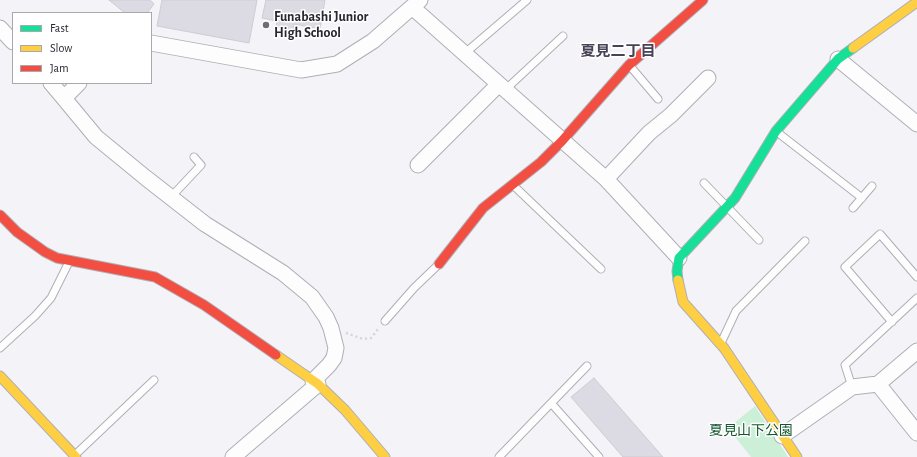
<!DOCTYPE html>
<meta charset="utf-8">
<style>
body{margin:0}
#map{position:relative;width:917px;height:457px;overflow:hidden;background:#f4f3f8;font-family:"Alegreya Sans",sans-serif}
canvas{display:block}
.legend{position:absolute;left:12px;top:12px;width:140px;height:72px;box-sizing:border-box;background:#fff;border:1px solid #a9a8ac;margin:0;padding:5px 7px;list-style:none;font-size:12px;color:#28262f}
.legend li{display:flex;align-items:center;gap:8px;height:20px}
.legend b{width:20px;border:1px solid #a9a8ac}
</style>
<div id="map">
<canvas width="917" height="457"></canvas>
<ul class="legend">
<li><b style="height:5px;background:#16e098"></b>Fast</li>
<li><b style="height:5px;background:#ffcf43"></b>Slow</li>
<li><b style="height:5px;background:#f24e42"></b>Jam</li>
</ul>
</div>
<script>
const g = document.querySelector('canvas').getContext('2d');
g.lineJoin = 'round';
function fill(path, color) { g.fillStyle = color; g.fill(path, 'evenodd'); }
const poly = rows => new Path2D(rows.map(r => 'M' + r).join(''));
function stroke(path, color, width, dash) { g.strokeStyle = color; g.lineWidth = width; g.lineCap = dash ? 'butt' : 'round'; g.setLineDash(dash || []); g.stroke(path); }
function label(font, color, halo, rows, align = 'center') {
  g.font = font + ' "Alegreya Sans","Noto Sans JP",sans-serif'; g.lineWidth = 3; g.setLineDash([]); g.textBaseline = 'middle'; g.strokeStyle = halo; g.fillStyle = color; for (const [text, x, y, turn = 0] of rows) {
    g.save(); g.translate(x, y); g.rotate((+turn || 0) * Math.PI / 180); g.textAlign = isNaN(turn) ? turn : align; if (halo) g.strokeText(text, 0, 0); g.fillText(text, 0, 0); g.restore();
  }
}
fill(poly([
 [755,406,788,457,751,457,728,428]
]), '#ccefd8');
const building = poly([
 [109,0,150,0,154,4,147,13,125,13,109,0],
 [162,0,257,0,249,43,157,26,162,0],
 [266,0,325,0,320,29,294,24,293,31,276,27,277,21,262,18,266,0],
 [594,378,663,457,623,457,571,397,594,378]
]);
fill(building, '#dcdae2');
stroke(building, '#cecbd3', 1);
const lane = poly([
 [464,54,527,0],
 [630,66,658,99],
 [505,90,563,36],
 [777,132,862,198],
 [704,183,759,240],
 [514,186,601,269],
 [171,197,201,165,194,157],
 [853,208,872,186],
 [385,321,414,288,438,265],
 [892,322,845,267,880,234,917,277],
 [721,343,736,311,805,241],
 [0,348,35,316,51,298,69,262],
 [852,387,845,365,917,298],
 [551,403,599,457],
 [76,454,154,380],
 [499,457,587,366]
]);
const street = poly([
 [412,7,606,179,679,258],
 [0,28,13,42],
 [151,43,301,70,337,64,373,41,420,0],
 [838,59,917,124],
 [51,83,62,96,67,95,79,83],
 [62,96,96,137,146,178,205,224,283,273,312,297,326,317,331,328,336,348,334,358,329,365,313,381],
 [418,165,498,85],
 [606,179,649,133,671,115,708,78],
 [878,384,917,433],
 [782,436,852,387,878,384,917,351],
 [233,457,318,384]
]);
const fast = poly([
 [678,280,677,271,679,258,735,198,776,131,838,59,853,48]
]);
const slow = poly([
 [853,48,917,2],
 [678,280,683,302,724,348,797,457],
 [276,355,318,384,345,410,385,457],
 [0,376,76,457]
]);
const jam = poly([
 [0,215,17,232,45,252,57,258,155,277,204,305,276,355],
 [439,264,483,208,541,162,562,141,629,65,703,0]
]);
stroke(lane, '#b0aeb5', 9);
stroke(street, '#b0aeb5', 17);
stroke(fast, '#b0aeb5', 11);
stroke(slow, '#b0aeb5', 11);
stroke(jam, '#b0aeb5', 11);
stroke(poly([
 [346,333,363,339,371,338,378,329]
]), '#d6d5d8', 2.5, [2, 3]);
stroke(lane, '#fdfdfe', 7);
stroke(street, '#fdfdfe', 15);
stroke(fast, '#16e098', 9);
stroke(slow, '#ffcf43', 9);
stroke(jam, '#f24e42', 9);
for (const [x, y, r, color] of [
 [266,25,4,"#6f6e75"]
]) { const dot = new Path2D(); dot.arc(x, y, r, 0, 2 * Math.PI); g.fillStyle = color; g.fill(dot); stroke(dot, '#fff', 1.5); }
label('bold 14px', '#28262f', '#fff', [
 ["Funabashi Junior",274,17],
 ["High School",274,33]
], 'left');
label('14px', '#12552e', '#fff', [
 ["夏見山下公園",751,431]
]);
label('bold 15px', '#484257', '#fff', [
 ["夏見二丁目",618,51]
]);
</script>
